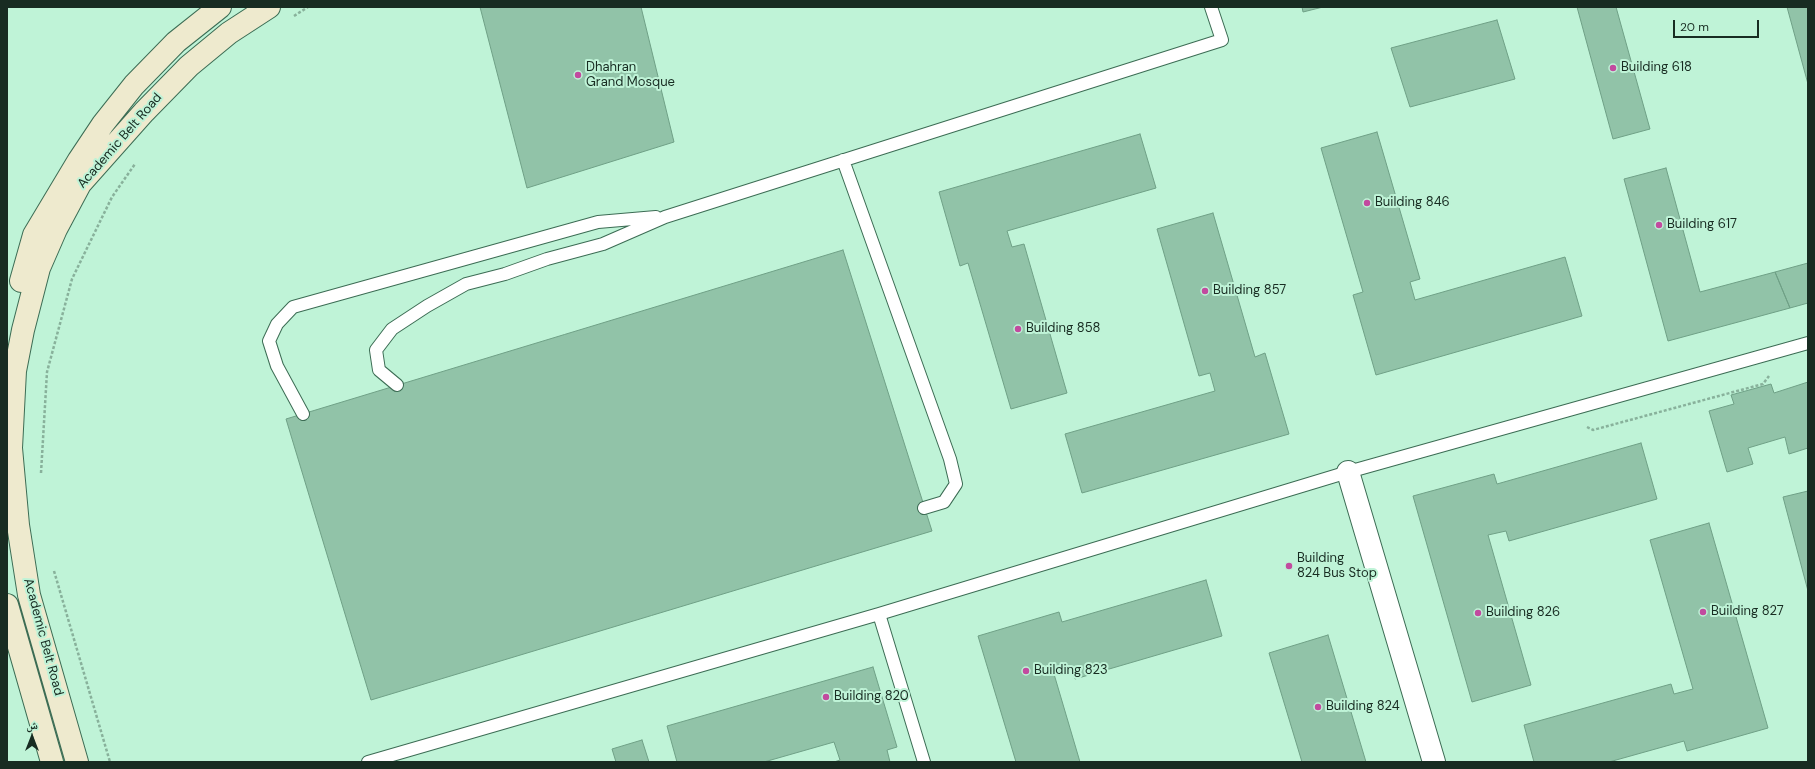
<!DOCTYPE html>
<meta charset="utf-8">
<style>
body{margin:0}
#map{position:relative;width:1815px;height:769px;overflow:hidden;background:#bff3d7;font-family:"DM Sans","Noto Naskh Arabic",sans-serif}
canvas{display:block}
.frame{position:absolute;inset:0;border:8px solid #182c22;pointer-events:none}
.north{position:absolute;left:12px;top:717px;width:40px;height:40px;-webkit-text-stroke:3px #bff3d7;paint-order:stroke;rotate:0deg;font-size:11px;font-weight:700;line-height:16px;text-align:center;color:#182c22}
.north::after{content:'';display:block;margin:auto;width:14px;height:18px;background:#182c22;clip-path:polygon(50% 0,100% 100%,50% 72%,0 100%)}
.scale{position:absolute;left:1673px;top:20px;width:86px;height:18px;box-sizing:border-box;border:2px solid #182c22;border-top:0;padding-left:5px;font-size:12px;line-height:14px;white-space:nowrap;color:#182c22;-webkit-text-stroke:3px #bff3d7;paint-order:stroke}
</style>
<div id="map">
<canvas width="1815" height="769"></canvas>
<div class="frame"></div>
<div class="north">ش</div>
<div class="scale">20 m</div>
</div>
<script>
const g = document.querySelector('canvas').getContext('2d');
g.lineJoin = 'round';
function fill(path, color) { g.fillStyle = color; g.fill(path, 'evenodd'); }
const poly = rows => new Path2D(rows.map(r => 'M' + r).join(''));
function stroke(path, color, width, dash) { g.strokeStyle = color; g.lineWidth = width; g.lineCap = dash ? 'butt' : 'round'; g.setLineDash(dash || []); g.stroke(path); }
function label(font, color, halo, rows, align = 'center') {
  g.font = font + ' "DM Sans",sans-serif'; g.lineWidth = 4; g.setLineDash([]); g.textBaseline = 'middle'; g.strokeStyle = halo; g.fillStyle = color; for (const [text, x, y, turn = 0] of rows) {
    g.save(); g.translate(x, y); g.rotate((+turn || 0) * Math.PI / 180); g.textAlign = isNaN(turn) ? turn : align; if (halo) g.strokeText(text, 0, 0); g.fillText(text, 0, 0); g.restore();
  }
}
const building = poly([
 [480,7,641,7,674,142,527,188,480,7],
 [1302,7,1323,7,1303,12,1302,7],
 [1577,7,1616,7,1650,129,1613,139,1577,7],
 [1787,7,1808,7,1808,84,1787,7],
 [1497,20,1515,79,1410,107,1391,48,1497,20],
 [1377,132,1420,279,1410,282,1415,300,1565,257,1582,316,1376,375,1353,295,1363,292,1321,148,1377,132],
 [1140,134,1156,188,1007,231,1012,247,1024,244,1067,393,1011,409,968,263,960,266,939,192,1140,134],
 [1666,168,1700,292,1775,272,1790,308,1668,341,1624,179,1666,168],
 [1213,213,1255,357,1265,353,1289,434,1082,493,1065,434,1215,391,1210,373,1199,376,1157,229,1213,213],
 [843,250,932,531,371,700,286,419,843,250],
 [1808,263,1808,303,1790,308,1775,272,1808,263],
 [1808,382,1808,448,1789,454,1785,437,1748,448,1753,464,1727,472,1709,411,1734,404,1731,395,1771,384,1774,393,1808,382],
 [1641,443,1657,499,1509,541,1506,531,1488,535,1531,685,1472,702,1413,496,1494,474,1497,484,1641,443],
 [1808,491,1808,591,1783,497,1808,491],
 [1709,523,1768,728,1687,751,1684,741,1609,762,1534,762,1524,725,1671,684,1674,694,1693,689,1650,540,1709,523],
 [1206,580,1222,636,1075,679,1072,669,1054,674,1080,762,1016,762,978,636,1059,612,1062,622,1206,580],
 [1328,635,1366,762,1302,762,1269,653,1328,635],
 [873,667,897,747,887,750,890,762,834,762,840,760,834,742,764,762,677,762,667,726,873,667],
 [642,740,649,762,616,762,612,749,642,740]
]);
fill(building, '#91c3a8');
stroke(building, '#6fa086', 1);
const lane = poly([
 [843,160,950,459,956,484,944,502,924,508],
 [397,385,379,370,376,350,392,329,427,306,466,284,505,274,547,259,603,244,665,217,1222,40,1211,7],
 [303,414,277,366,269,341,277,324,293,307,598,222,656,217],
 [879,614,924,762],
 [368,762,879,614,1348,472,1808,343]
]);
const street = poly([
 [1348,472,1434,762]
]);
const secondary = poly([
 [21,281,34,235,79,160,103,124,134,85,176,42,220,7],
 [7,605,52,762],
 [77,762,29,595,18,525,11,448,15,371,23,330,39,268,56,229,80,184,144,112,189,66,229,33,269,7]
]);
stroke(lane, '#3c6c54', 14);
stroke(street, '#3c6c54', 24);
stroke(secondary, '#3c6c54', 24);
stroke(poly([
 [294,16,308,7],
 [1587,427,1593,430,1763,384,1769,376],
 [41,473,47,372,72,279,112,197,135,164],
 [54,571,110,762]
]), '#88b19b', 2.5, [3, 2]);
stroke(lane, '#fff', 12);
stroke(street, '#fff', 22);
stroke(secondary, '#eeeace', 22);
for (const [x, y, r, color] of [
 [1613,68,4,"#c24a9f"],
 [578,75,4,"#c24a9f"],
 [1367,203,4,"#c24a9f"],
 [1659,225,4,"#c24a9f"],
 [1205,291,4,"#c24a9f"],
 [1018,329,4,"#c24a9f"],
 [1289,566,4,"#c24a9f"],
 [1703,612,4,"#c24a9f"],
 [1478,613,4,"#c24a9f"],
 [1026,671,4,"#c24a9f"],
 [826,697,4,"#c24a9f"],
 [1318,707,4,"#c24a9f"]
]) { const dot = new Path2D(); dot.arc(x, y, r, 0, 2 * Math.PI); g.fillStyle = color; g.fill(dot); stroke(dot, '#bff3d7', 1.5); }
label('13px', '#182c22', '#bff3d7', [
 ["Dhahran",586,68],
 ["Grand Mosque",586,83],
 ["Building 618",1621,68],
 ["Building 846",1375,203],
 ["Building 617",1667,225],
 ["Building 857",1213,291],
 ["Building 858",1026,329],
 ["Building",1297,559],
 ["824 Bus Stop",1297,574],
 ["Building 827",1711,612],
 ["Building 826",1486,613],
 ["Building 823",1034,671],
 ["Building 820",834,697],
 ["Building 824",1326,707]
], 'left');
label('13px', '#182c22', '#bff3d7', [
 ["Academic Belt Road",120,141,-49],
 ["Academic Belt Road",43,637,75]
]);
</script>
